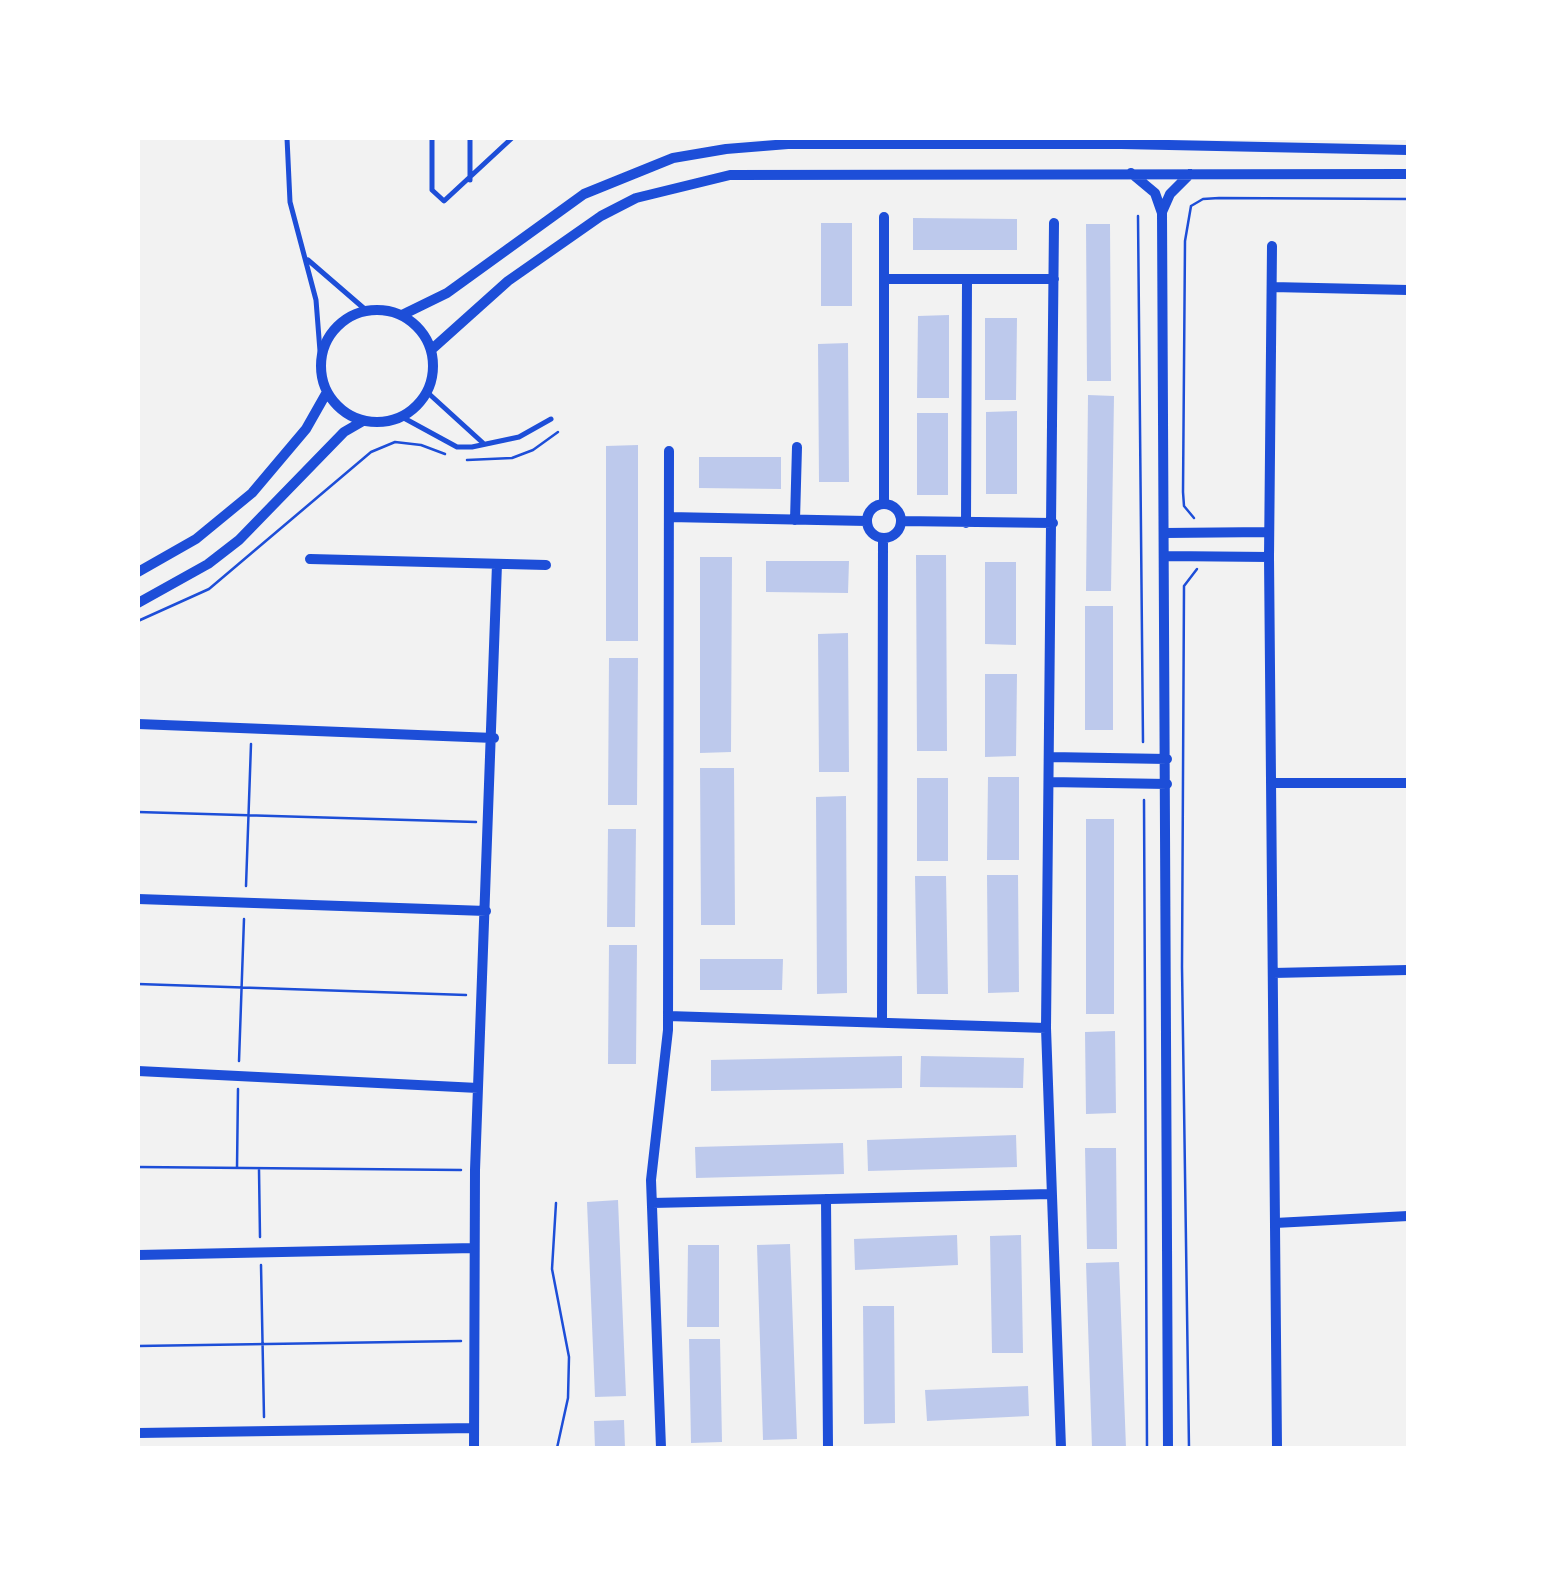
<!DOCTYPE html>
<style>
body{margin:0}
#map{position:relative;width:1546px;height:1586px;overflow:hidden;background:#f2f2f2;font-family:"Source Sans 3",sans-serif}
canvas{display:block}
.frame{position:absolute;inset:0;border:140px solid #fff;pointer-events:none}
</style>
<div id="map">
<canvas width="1546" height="1586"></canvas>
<div class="frame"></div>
</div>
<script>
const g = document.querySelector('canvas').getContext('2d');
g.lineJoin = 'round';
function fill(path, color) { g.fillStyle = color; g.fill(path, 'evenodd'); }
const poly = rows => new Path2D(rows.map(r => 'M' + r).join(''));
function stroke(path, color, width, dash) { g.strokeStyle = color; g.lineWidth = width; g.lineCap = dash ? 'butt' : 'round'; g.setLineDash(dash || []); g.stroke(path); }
fill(poly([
 [913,218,1017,219,1017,250,913,250],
 [821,223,852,223,852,306,821,306],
 [1086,224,1110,224,1111,381,1087,381],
 [949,315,949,398,917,398,918,316],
 [985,318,1017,318,1016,400,985,400],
 [848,343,849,482,819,482,818,344],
 [1088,395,1114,396,1111,591,1086,591],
 [1017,411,1017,494,986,494,986,412],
 [917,413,948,413,948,495,917,495],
 [638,445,638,641,606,641,606,446],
 [699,457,781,457,781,489,699,488],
 [916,555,946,555,947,751,917,751],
 [700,557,732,557,731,752,700,753],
 [766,561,849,561,848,593,766,592],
 [985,562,1016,562,1016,645,985,644],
 [1085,606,1113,606,1113,730,1085,730],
 [848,633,849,772,819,772,818,634],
 [609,658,638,658,637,805,608,805],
 [985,674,1017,674,1016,756,985,757],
 [700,768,734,768,735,925,701,925],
 [988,777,1019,777,1019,860,987,860],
 [917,778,948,778,948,861,917,861],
 [846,796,847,993,817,994,816,797],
 [1086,819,1114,819,1114,1014,1086,1014],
 [608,829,636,829,635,927,607,927],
 [987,875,1018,875,1019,992,988,993],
 [915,876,946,876,948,994,917,994],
 [609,945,637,945,636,1064,608,1064],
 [700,959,783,959,782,990,700,990],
 [1115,1031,1116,1113,1086,1114,1085,1032],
 [902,1056,902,1088,711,1091,711,1060],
 [921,1056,1024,1058,1023,1088,920,1087],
 [1016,1135,1017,1167,868,1171,867,1140],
 [843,1143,844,1174,696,1178,695,1147],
 [1085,1148,1116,1148,1117,1249,1087,1249],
 [618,1200,626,1396,595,1397,587,1202],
 [957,1235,958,1265,855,1270,854,1239],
 [1021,1235,1023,1353,992,1353,990,1236],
 [790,1244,797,1439,763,1440,757,1245],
 [688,1245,719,1245,719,1327,687,1327],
 [1119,1262,1126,1448,1092,1448,1086,1263],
 [863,1306,894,1306,895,1423,864,1424],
 [689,1339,720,1339,722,1442,691,1443],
 [1028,1386,1029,1416,927,1421,925,1390],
 [624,1420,625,1448,595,1448,594,1421]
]), '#bdc9ec');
stroke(poly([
 [1138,216,1143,742],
 [467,460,512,458,533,450,558,432],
 [1194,518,1184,506,1183,492,1185,241,1191,206,1203,199,1219,198,1408,199],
 [138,621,209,589,371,452,395,442,421,445,445,454],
 [1144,800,1147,1448],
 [138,812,476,822],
 [246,886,251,744],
 [138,984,466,995],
 [239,1061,244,919],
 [138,1167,461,1170],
 [237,1168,238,1089],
 [259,1170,260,1237],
 [556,1203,552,1269,569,1357,568,1398,557,1448],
 [261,1265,264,1417],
 [138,1346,461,1341],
 [1189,1448,1182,967,1184,586,1197,569]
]), '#1d4ed8', 2.5);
stroke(poly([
 [287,138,290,202,316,300,321,364],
 [432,138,432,190,444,201,512,138],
 [470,180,470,138],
 [308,260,367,311],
 [427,392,483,443],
 [402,417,457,447,472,447,519,437,551,419]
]), '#1d4ed8', 5);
stroke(poly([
 [1131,173,1155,193,1162,213,1168,1448],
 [1162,212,1170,194,1190,174],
 [1054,223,1046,1028,1061,1448],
 [1272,246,1269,557,1277,1448],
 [884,279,1054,279],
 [1272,287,1408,290],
 '321 366a56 56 0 1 1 112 0a56 56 0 1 1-112 0Z',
 [402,315,447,293,584,194,673,158,726,149,788,144,1121,144,1408,150],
 [431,350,508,281,601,216,636,198,730,175,1408,174],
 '867 521a17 17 0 1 1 34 0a17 17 0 1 1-34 0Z',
 [884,504,884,217],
 [669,517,867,521],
 [795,520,797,447],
 [901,521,1053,523],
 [966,523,967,279],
 [1165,533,1269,532],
 [1165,556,1269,557],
 [310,559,546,565],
 [138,572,196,539,252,493,306,429,327,392],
 [138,603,208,564,239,540,344,432,363,421],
 [138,724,494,738],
 [1050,757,1167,759],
 [1049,782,1167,784],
 [1271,783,1408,783],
 [138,899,486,911],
 [1273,973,1408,970],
 [668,1016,1046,1028],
 [882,1023,883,538],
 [138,1071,478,1088],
 [826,1199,828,1448],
 [652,1203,1051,1194],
 [1275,1223,1408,1216],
 [138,1255,474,1248],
 [138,1433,474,1428],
 [474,1448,475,1170,497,564],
 [661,1448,651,1180,668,1030,669,451]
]), '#1d4ed8', 10);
</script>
